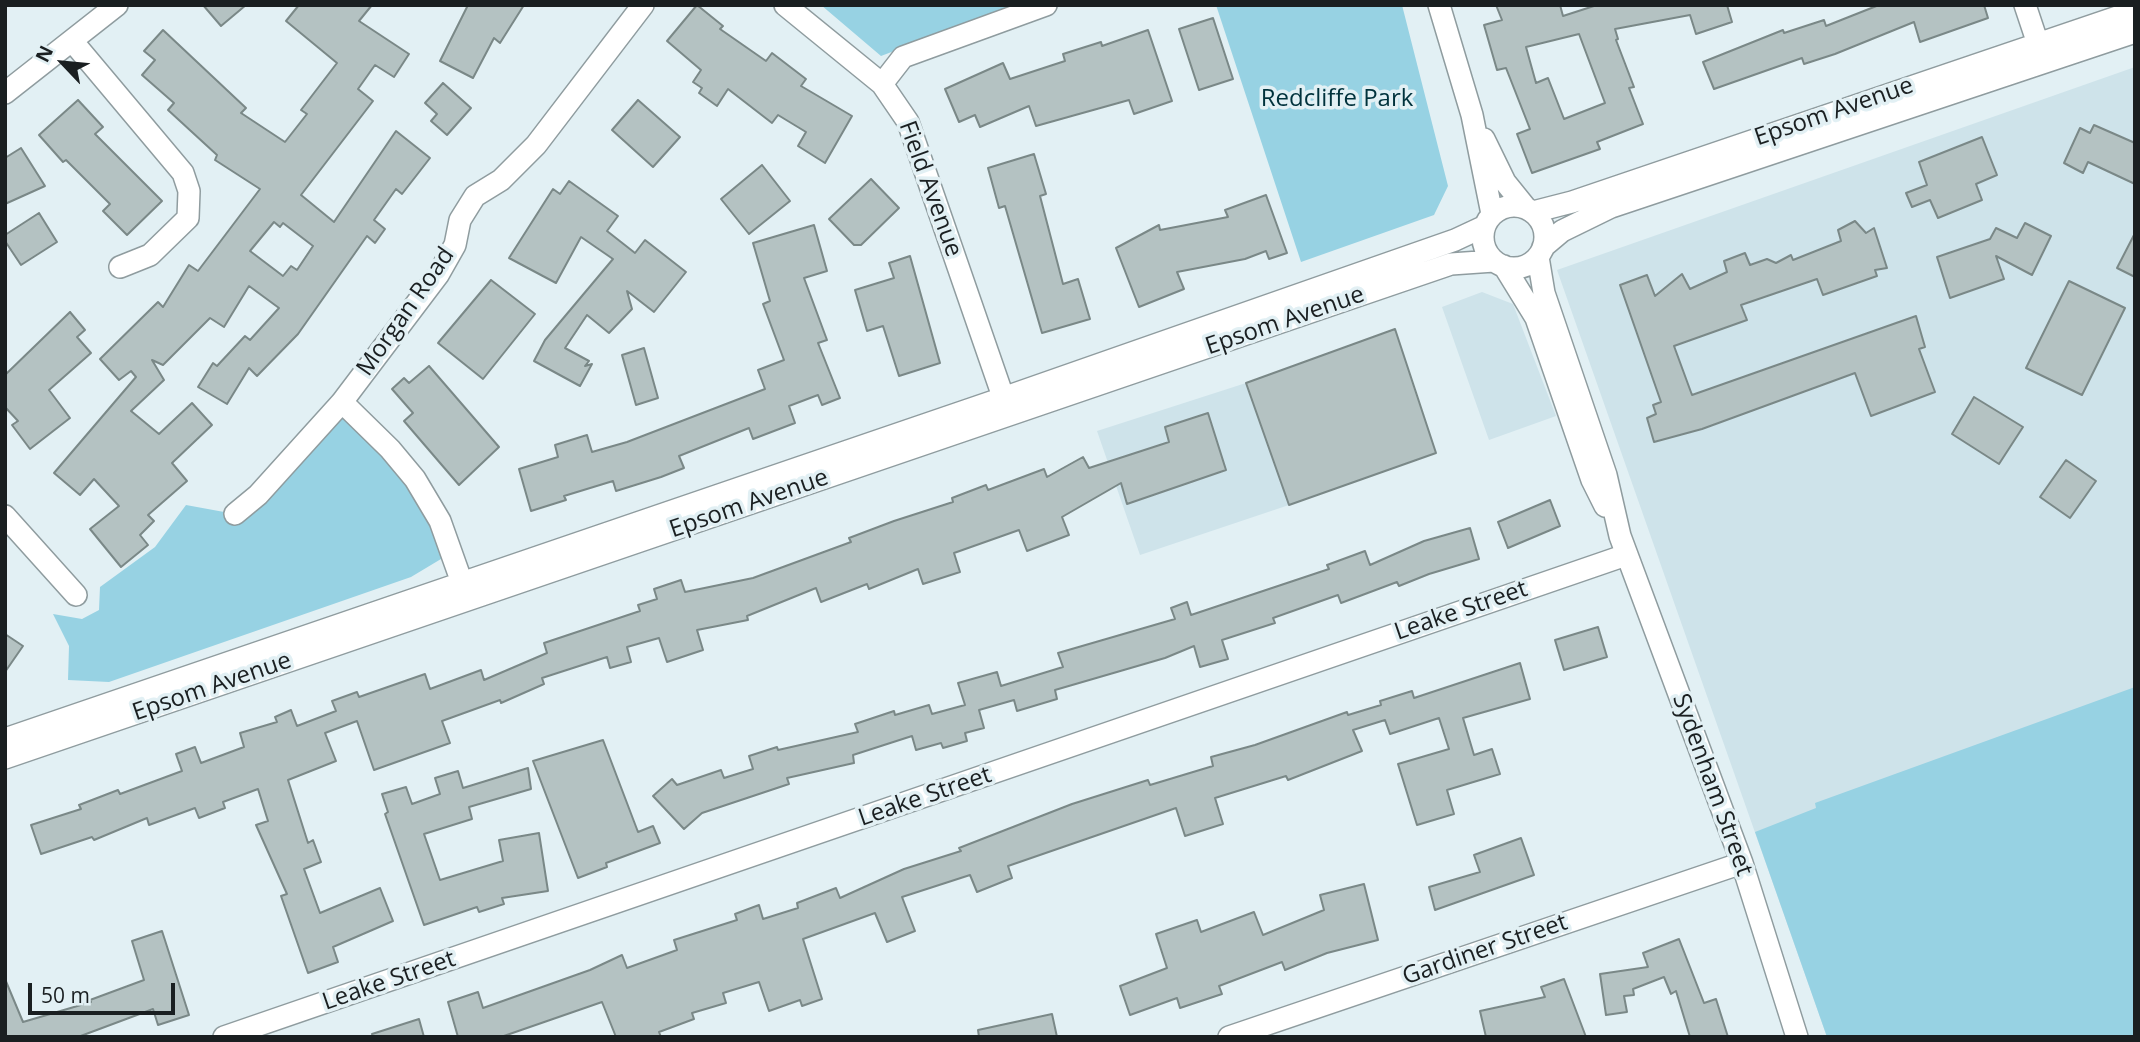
<!DOCTYPE html>
<style>
body{margin:0}
#map{position:relative;width:2140px;height:1042px;overflow:hidden;background:#e2f0f4;font-family:"Open Sans",sans-serif}
canvas{display:block}
.frame{position:absolute;inset:0;border:7px solid #1a1f21;pointer-events:none}
.north{position:absolute;left:28px;top:28px;width:70px;height:70px;-webkit-text-stroke:5px #e2f0f4;paint-order:stroke;rotate:296deg;font-size:19px;font-weight:700;line-height:28px;text-align:center;color:#1a1f21}
.north::after{content:'';display:block;margin:auto;width:24px;height:32px;background:#1a1f21;clip-path:polygon(50% 0,100% 100%,50% 72%,0 100%)}
.scale{position:absolute;left:28px;top:983px;width:147px;height:32px;box-sizing:border-box;border:4px solid #1a1f21;border-top:0;padding-left:9px;font-size:21px;line-height:24px;white-space:nowrap;color:#1a1f21;-webkit-text-stroke:5px #e2f0f4;paint-order:stroke}
</style>
<div id="map">
<canvas width="2140" height="1042"></canvas>
<div class="frame"></div>
<div class="north">N</div>
<div class="scale">50 m</div>
</div>
<script>
const g = document.querySelector('canvas').getContext('2d');
g.lineJoin = 'round';
function fill(path, color) { g.fillStyle = color; g.fill(path, 'evenodd'); }
const poly = rows => new Path2D(rows.map(r => 'M' + r).join(''));
function stroke(path, color, width, dash) { g.strokeStyle = color; g.lineWidth = width; g.lineCap = dash ? 'butt' : 'round'; g.setLineDash(dash || []); g.stroke(path); }
function label(font, color, halo, rows, align = 'center') {
  g.font = font + ' "Open Sans",sans-serif'; g.lineWidth = 7; g.setLineDash([]); g.textBaseline = 'middle'; g.strokeStyle = halo; g.fillStyle = color; for (const [text, x, y, turn = 0] of rows) {
    g.save(); g.translate(x, y); g.rotate((+turn || 0) * Math.PI / 180); g.textAlign = isNaN(turn) ? turn : align; if (halo) g.strokeText(text, 0, 0); g.fillText(text, 0, 0); g.restore();
  }
}
fill(poly([
 [2135,67,2135,1036,1827,1037,1557,270],
 [1482,292,1513,304,1556,416,1489,440,1442,307],
 [1246,383,1289,505,1140,555,1097,431]
]), '#cee3ea');
fill(poly([
 [821,5,1015,5,881,56],
 [1216,5,1402,5,1448,186,1434,215,1301,262],
 [342,402,390,449,451,553,411,577,109,682,68,680,69,646,53,614,82,619,99,610,100,587,155,547,186,505,235,514],
 [2135,687,2135,1036,1827,1037,1755,832,1816,808,1815,803]
]), '#97d2e3');
const building = poly([
 [203,5,246,5,221,26,203,5],
 [299,5,372,5,359,21,409,54,394,77,375,65,358,89,373,101,301,195,334,222,396,131,430,158,402,194,396,189,374,220,385,229,375,243,367,236,298,334,257,376,249,368,227,404,198,387,213,363,217,366,245,336,250,340,279,308,249,286,224,327,210,318,163,365,152,360,164,380,131,411,159,434,192,403,212,425,172,463,187,481,148,515,154,521,140,535,148,545,121,567,90,529,119,506,94,479,80,495,54,473,136,377,131,371,119,380,100,359,158,302,163,307,189,265,198,271,260,189,215,160,217,155,168,110,174,103,142,75,155,60,144,51,163,30,246,108,241,113,285,142,307,114,301,110,337,63,286,21,299,5],
 [274,222,280,227,283,223,313,246,297,270,291,266,283,276,250,251,274,222],
 [468,5,524,5,500,43,494,38,473,78,440,61,468,5],
 [697,5,723,26,720,29,766,61,772,53,806,79,801,86,852,116,825,163,798,146,806,132,778,115,772,123,728,89,717,106,699,93,702,88,693,82,701,70,667,41,697,5],
 [1496,5,1560,5,1563,16,1597,5,1727,5,1732,22,1696,34,1690,15,1615,29,1618,39,1616,40,1634,87,1629,88,1643,124,1597,142,1600,149,1532,173,1517,134,1530,129,1506,68,1497,70,1484,25,1502,20,1496,5],
 [1579,34,1605,103,1564,119,1548,78,1536,83,1526,47,1579,34],
 [1879,5,1984,5,1988,18,1920,42,1914,22,1835,54,1804,64,1802,58,1714,89,1703,62,1783,30,1784,33,1824,20,1826,26,1879,5],
 [1213,18,1233,79,1199,90,1179,29,1213,18],
 [1148,30,1172,101,1134,114,1129,100,1036,126,1029,106,980,127,975,115,959,122,945,89,1003,63,1010,79,1065,61,1063,54,1101,42,1102,46,1148,30],
 [443,83,471,108,447,135,431,121,437,114,425,103,443,83],
 [78,100,103,127,95,134,162,201,127,235,103,211,110,204,66,160,63,162,39,135,78,100],
 [638,100,680,137,653,167,612,130,638,100],
 [2094,125,2135,143,2135,184,2088,162,2083,173,2064,163,2080,128,2090,133,2094,125],
 [1982,137,1997,175,1976,184,1982,200,1938,218,1930,200,1912,207,1906,193,1927,185,1919,162,1982,137],
 [21,148,45,186,5,204,5,158,21,148],
 [1034,154,1046,194,1040,196,1063,284,1078,279,1090,319,1042,333,1005,206,999,208,988,168,1034,154],
 [762,165,790,201,749,234,721,199,762,165],
 [871,179,899,208,861,245,854,245,829,219,871,179],
 [569,181,618,216,607,231,635,253,645,240,686,272,654,312,627,291,632,309,609,333,587,315,565,348,589,361,585,366,592,364,580,386,534,361,545,340,613,259,581,237,556,283,509,258,553,189,560,194,569,181],
 [1266,195,1287,253,1269,259,1266,251,1245,259,1177,272,1184,289,1139,307,1116,248,1159,225,1160,230,1228,217,1225,210,1266,195],
 [39,213,57,242,21,265,5,241,5,235,39,213],
 [1855,221,1866,233,1874,228,1887,268,1875,270,1877,276,1823,295,1817,279,1741,305,1747,320,1674,346,1692,395,1916,316,1925,347,1919,349,1935,392,1871,416,1855,373,1702,429,1654,442,1647,418,1656,414,1653,405,1661,402,1620,285,1647,275,1655,296,1682,274,1690,289,1727,272,1724,261,1745,253,1750,265,1767,259,1776,263,1791,255,1793,260,1841,241,1838,230,1855,221],
 [2025,223,2051,236,2032,275,1996,256,2004,279,1950,298,1937,257,1990,239,1996,228,2017,238,2025,223],
 [814,225,827,271,804,278,827,340,818,343,840,398,822,405,818,395,789,406,795,423,753,439,749,428,679,456,684,468,661,477,616,491,613,481,564,496,566,500,531,511,519,469,558,457,555,445,587,435,592,452,627,442,765,389,758,370,784,360,763,304,770,301,753,243,814,225],
 [2135,233,2135,277,2117,268,2135,233],
 [910,256,940,363,899,376,883,326,867,331,855,290,894,278,889,263,910,256],
 [491,280,535,314,483,379,438,343,491,280],
 [2069,281,2125,308,2082,395,2026,368,2069,281],
 [70,312,85,330,77,337,91,353,49,390,70,418,30,449,12,425,18,421,5,407,5,375,70,312],
 [1395,329,1436,453,1289,505,1246,383,1395,329],
 [644,348,658,398,636,405,622,355,644,348],
 [429,366,499,447,459,485,404,421,413,413,392,389,404,378,409,383,429,366],
 [1974,397,2023,427,1999,464,1952,434,1974,397],
 [1208,413,1226,470,1127,504,1121,483,1062,517,1069,535,1027,551,1019,530,954,553,960,572,923,584,918,569,869,589,867,584,821,602,816,588,747,616,748,620,697,630,703,650,667,662,659,638,627,647,631,662,610,668,607,657,542,678,544,684,501,703,500,700,442,721,450,743,374,770,357,721,325,733,336,761,288,780,308,843,313,840,321,862,304,869,320,913,380,888,393,921,333,947,338,962,308,973,281,896,287,894,256,825,268,821,258,789,223,802,225,808,199,818,195,808,149,825,147,818,94,840,92,837,41,854,31,825,81,809,79,805,118,790,120,794,182,771,176,754,195,747,201,763,244,747,240,733,277,722,275,717,291,710,297,726,336,711,332,701,357,692,359,697,425,674,430,689,481,670,484,680,547,653,544,643,640,611,638,605,657,599,654,589,681,580,685,592,753,578,851,542,849,538,894,521,953,502,952,498,986,485,988,490,1044,469,1047,477,1083,457,1089,468,1169,442,1165,427,1208,413],
 [2066,460,2096,481,2070,518,2040,497,2066,460],
 [1550,500,1560,526,1508,548,1498,522,1550,500],
 [1470,528,1479,559,1429,574,1399,586,1397,582,1341,603,1338,595,1273,618,1275,623,1222,640,1228,659,1200,667,1194,646,1165,658,1055,690,1057,699,1017,711,1014,700,979,710,984,728,965,733,967,741,943,748,941,743,916,750,912,736,853,755,854,763,787,778,789,784,702,813,684,829,653,796,672,779,677,785,721,770,724,778,753,769,749,756,777,747,778,750,858,732,855,724,894,711,895,715,929,705,932,714,965,705,958,683,997,672,1001,686,1063,667,1058,653,1175,619,1171,608,1187,602,1191,615,1329,569,1327,565,1365,551,1370,565,1424,541,1470,528],
 [1598,627,1607,657,1564,670,1555,640,1598,627],
 [5,634,23,646,5,672,5,634],
 [1520,663,1530,699,1463,718,1474,755,1492,749,1500,774,1447,790,1454,814,1417,825,1398,764,1449,749,1439,718,1390,734,1385,720,1353,730,1362,751,1288,780,1286,776,1215,798,1223,824,1185,836,1176,808,1008,866,1012,878,977,892,970,875,902,897,915,931,887,942,875,913,803,939,822,999,802,1006,800,1000,769,1011,759,982,723,993,726,1003,692,1013,694,1019,659,1032,661,1037,616,1037,602,1002,501,1037,458,1037,448,1002,478,992,483,1008,590,970,622,955,627,968,677,950,674,940,737,920,735,914,759,905,763,919,798,908,797,903,836,888,840,898,904,869,961,851,959,848,1072,804,1148,780,1150,785,1213,766,1211,757,1255,745,1347,712,1348,715,1381,705,1380,701,1412,691,1414,698,1520,663],
 [603,740,638,832,653,826,660,843,606,863,607,867,578,878,533,761,603,740],
 [528,768,531,789,469,807,472,819,424,834,440,880,503,861,499,840,539,833,548,891,502,898,504,904,479,912,477,907,424,925,385,814,388,812,382,794,406,787,412,804,440,794,435,778,458,771,463,788,528,768],
 [1521,838,1534,875,1435,910,1429,887,1480,872,1474,855,1521,838],
 [1364,884,1378,940,1327,953,1285,970,1282,962,1219,986,1222,994,1180,1008,1177,998,1130,1015,1120,986,1167,968,1156,934,1197,920,1201,932,1254,912,1263,935,1324,910,1320,895,1364,884],
 [162,931,189,1015,158,1025,153,1009,78,1037,5,1037,5,979,23,1022,91,1002,90,1000,144,980,132,941,162,931],
 [1679,939,1704,1003,1716,999,1728,1037,1690,1037,1676,991,1671,994,1664,977,1633,989,1634,995,1624,996,1627,1012,1606,1015,1600,974,1648,967,1643,953,1679,939],
 [1564,979,1586,1037,1486,1037,1480,1011,1545,997,1541,987,1564,979],
 [1052,1014,1057,1037,979,1037,978,1030,1052,1014],
 [419,1019,424,1037,373,1037,372,1034,419,1019]
]);
fill(building, '#b4c2c2');
stroke(building, '#7a8887', 2);
const minor = poly([
 [785,5,882,84,908,122,1008,411],
 [1439,5,1472,115,1492,214],
 [2025,5,2041,53],
 [73,42,183,173,189,191,188,218,150,255,120,267],
 [882,84,903,57,1046,5],
 [5,93,117,5],
 [1484,139,1505,182,1526,208],
 '1483 237a31 31 0 1 1 62 0a31 31 0 1 1-62 0Z',
 [1533,212,1572,202,2135,11],
 [1543,247,1562,231,1611,207,2135,32],
 [1538,257,1544,293,1606,475,1620,536,1742,863,1797,1037],
 [1504,266,1536,318,1592,480,1605,506],
 [342,402,390,449,415,479,440,521,466,594],
 [235,514,258,495,342,402,438,275,455,245,460,220,475,196,501,180,536,145,643,5],
 [5,516,76,595],
 [5,739,1003,398,1455,240,1485,226],
 [5,758,1451,264,1494,261],
 [224,1037,1626,555],
 [1229,1037,1742,863]
]);
stroke(minor, '#8f9c9f', 24);
stroke(minor, '#fff', 21);
label('24px', '#00323c', '#e2f0f4', [
 ["Redcliffe Park",1337,99]
]);
label('24px', '#1a1f21', '#e2f0f4', [
 ["Epsom Avenue",1834,112,-19],
 ["Field Avenue",930,189,70],
 ["Morgan Road",406,312,-55],
 ["Epsom Avenue",1285,321,-19],
 ["Epsom Avenue",749,504,-19],
 ["Leake Street",1461,611,-19],
 ["Epsom Avenue",212,687,-19],
 ["Sydenham Street",1712,785,70],
 ["Leake Street",925,797,-19],
 ["Gardiner Street",1485,950,-19],
 ["Leake Street",389,981,-19]
]);
</script>
